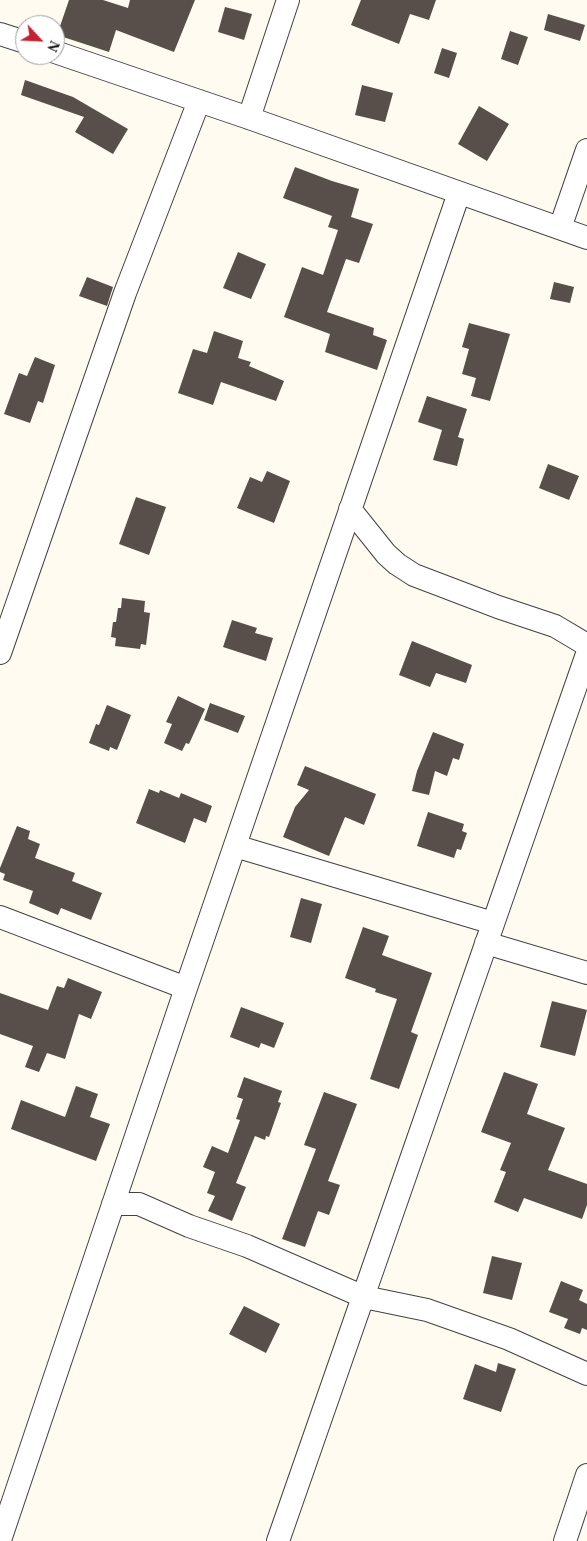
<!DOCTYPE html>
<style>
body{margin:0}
#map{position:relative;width:587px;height:1541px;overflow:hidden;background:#fffbf0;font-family:"Times New Roman",serif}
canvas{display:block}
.north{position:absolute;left:15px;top:15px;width:50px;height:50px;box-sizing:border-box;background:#fff;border:1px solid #9f9f9f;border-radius:50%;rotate:115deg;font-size:14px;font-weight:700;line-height:20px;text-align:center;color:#0f0f0f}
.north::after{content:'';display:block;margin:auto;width:18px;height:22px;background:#c22332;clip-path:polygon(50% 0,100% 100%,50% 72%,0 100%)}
</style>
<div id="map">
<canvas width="587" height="1541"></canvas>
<div class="north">N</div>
</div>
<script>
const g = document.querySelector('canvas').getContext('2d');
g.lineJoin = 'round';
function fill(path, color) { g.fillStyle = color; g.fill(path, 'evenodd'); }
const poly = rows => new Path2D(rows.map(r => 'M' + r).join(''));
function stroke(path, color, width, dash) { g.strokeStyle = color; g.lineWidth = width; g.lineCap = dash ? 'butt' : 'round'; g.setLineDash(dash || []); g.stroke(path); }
fill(poly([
 [69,0,103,0,128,8,130,0,195,0,174,52,116,30,109,52,57,35],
 [361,0,436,0,429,20,410,14,399,44,351,25],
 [225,7,252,14,244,40,218,32],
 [548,14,585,25,580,41,544,30],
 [510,31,528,37,518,65,501,59],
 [442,48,457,53,449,78,434,73],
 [25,80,73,97,128,129,113,154,75,132,84,117,21,95],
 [362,85,393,93,385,122,355,115],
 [479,106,509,124,487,161,458,144],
 [295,167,332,181,359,189,351,217,373,224,359,263,346,259,327,312,374,328,373,335,387,340,377,370,325,352,330,334,284,317,302,267,323,275,338,230,328,227,332,216,283,198],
 [238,252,266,264,251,299,223,288],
 [87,277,113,287,107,306,79,296],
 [554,282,574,287,570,303,550,299],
 [469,323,510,334,490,401,471,396,476,378,462,374,469,349,462,347],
 [214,331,243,341,238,358,251,362,249,366,284,381,276,401,221,382,213,405,178,393,193,349,207,353],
 [35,357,55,365,43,403,38,401,30,423,4,414,19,373,27,376],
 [427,396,467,409,458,437,464,439,457,466,433,460,442,430,418,422],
 [548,464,579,476,569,500,539,488],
 [267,471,290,481,274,523,237,508,250,477,262,482],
 [136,497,166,507,149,555,119,544],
 [122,598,145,601,144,612,150,613,146,645,141,644,140,649,115,646,116,638,111,637,113,622,116,622,118,608,121,608],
 [232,620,257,628,255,633,273,638,266,661,223,647],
 [412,641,472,665,466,683,436,673,430,687,399,675],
 [178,696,205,709,189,744,186,743,182,751,164,743,172,724,166,722],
 [210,703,245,716,238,733,204,720],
 [107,705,131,715,117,750,110,747,109,751,89,743,96,724,99,725],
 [433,732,464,744,459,760,453,758,447,776,435,771,429,795,412,791,417,771],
 [305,766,376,794,364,825,345,817,329,856,283,837,295,807,309,790,297,785],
 [149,789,159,793,160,790,179,798,181,793,212,806,206,823,194,818,185,843,136,823],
 [428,812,464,824,462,831,467,833,461,850,457,849,454,858,417,846],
 [17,826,30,831,28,839,40,844,35,858,75,873,72,881,102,893,91,920,61,908,58,915,29,903,33,891,3,880,5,874,0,872,0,868],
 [301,898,322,904,311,943,290,937],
 [363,927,389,936,382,955,432,973,411,1032,418,1035,399,1089,370,1079,397,999,375,992,376,989,345,978],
 [68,978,102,992,91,1019,79,1014,65,1059,47,1053,39,1072,25,1067,33,1046,0,1034,0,993,48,1010,57,986,64,988],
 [552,1001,587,1010,575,1056,540,1047],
 [241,1007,284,1023,274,1048,261,1043,259,1048,230,1037],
 [504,1072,538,1084,527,1114,565,1128,548,1170,587,1184,587,1205,582,1219,524,1198,518,1212,494,1202,506,1172,500,1170,511,1143,481,1132],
 [244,1077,282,1091,278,1102,281,1103,269,1137,266,1136,265,1140,255,1136,236,1183,246,1187,232,1221,208,1211,215,1196,207,1193,215,1172,203,1167,212,1146,228,1153,240,1120,236,1119,243,1099,237,1097],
 [76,1086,98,1094,90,1117,110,1124,96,1161,11,1129,21,1100,65,1117],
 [324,1092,357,1104,328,1181,340,1185,329,1215,318,1211,305,1247,282,1239,316,1149,304,1145],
 [492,1256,522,1263,512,1300,483,1293],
 [561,1281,583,1290,579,1300,587,1304,587,1330,582,1328,580,1334,564,1328,568,1319,549,1312],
 [244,1306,280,1324,266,1353,229,1334],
 [498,1363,516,1369,501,1412,463,1399,475,1364,496,1372]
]), '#584f4b');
const minor = poly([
 [0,34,25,42],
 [55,52,249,118,587,238],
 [249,118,288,0],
 [560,228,587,150],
 [350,509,386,554,397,564,414,575,498,607,555,626,587,645],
 [0,653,125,293,199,101],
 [235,846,493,923],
 [0,917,186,988],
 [486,943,587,973],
 [113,1204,139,1204,189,1226,247,1246,364,1297,427,1310,509,1339,587,1374],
 [0,1540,186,988,459,193],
 [278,1541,587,654],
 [565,1541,587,1475]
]);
stroke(minor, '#424242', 24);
stroke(minor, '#fff', 22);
</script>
